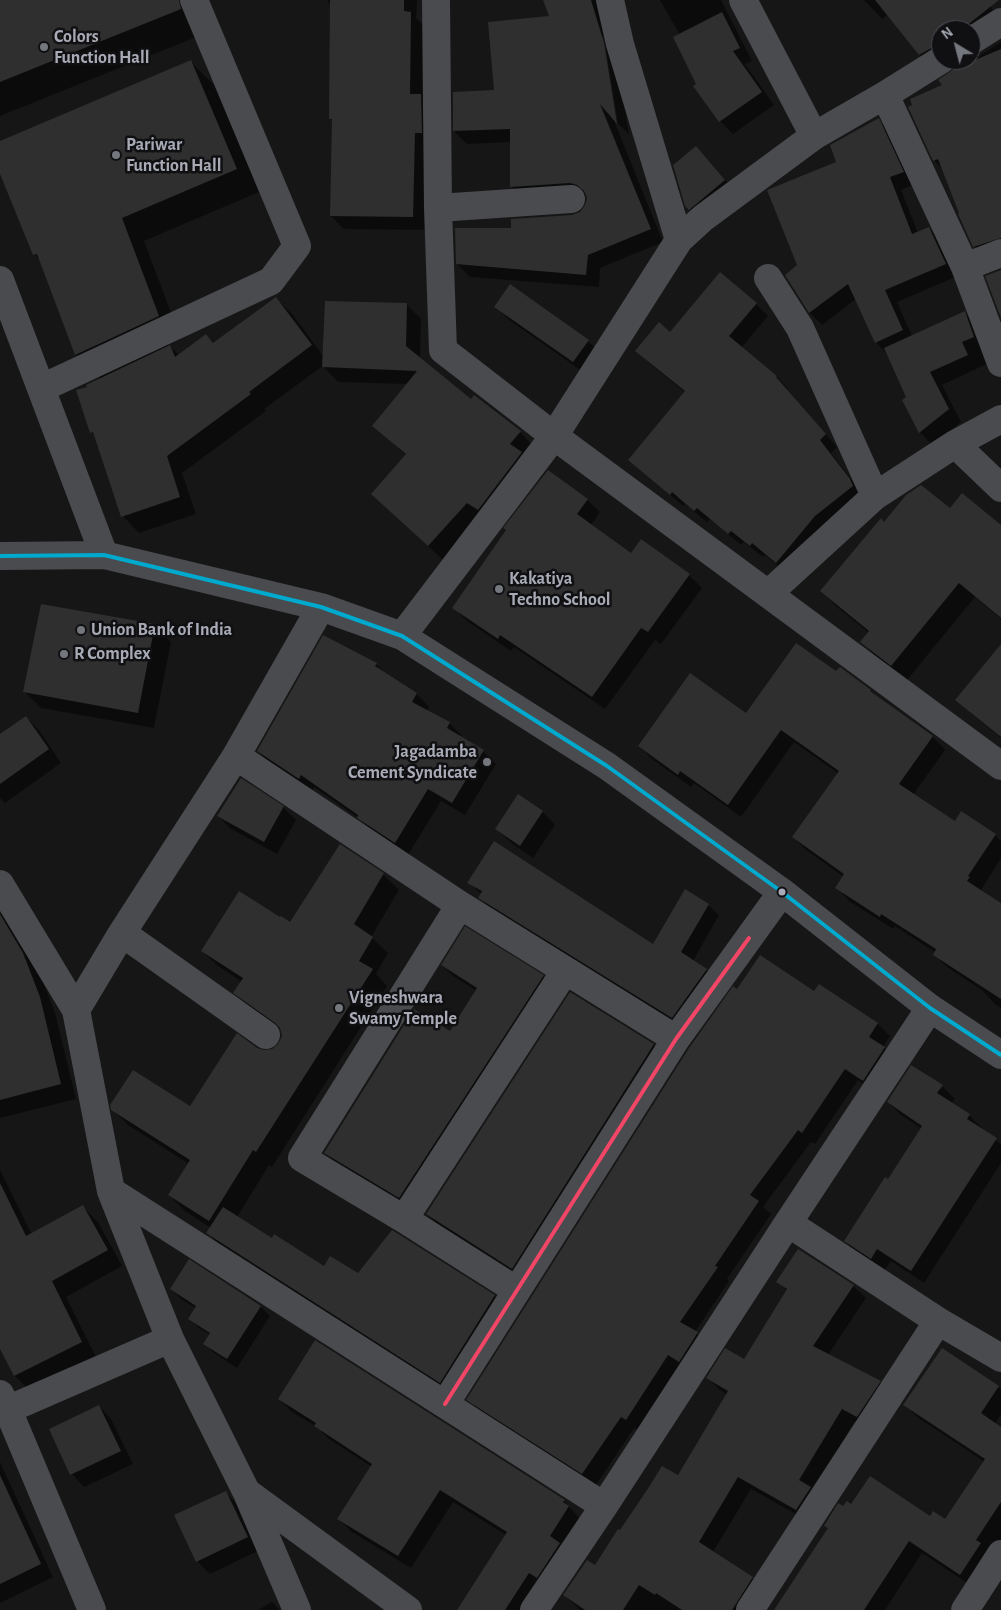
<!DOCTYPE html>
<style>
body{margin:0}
#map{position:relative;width:1001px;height:1610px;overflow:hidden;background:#161616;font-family:"Alegreya Sans",sans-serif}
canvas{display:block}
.north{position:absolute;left:931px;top:20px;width:50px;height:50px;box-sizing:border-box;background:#101012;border:1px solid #4d4e54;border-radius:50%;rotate:323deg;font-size:14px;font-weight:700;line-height:20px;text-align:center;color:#a8abb6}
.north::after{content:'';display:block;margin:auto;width:18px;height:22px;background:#75777e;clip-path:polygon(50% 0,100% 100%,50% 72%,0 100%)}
</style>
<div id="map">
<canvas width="1001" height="1610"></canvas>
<div class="north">N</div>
</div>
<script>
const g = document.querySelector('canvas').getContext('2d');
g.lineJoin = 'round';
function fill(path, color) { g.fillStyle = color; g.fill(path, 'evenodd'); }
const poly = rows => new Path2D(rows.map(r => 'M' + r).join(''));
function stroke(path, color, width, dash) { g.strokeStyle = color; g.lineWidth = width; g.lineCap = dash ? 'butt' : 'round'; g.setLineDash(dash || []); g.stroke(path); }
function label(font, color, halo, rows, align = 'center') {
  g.font = font + ' "Alegreya Sans",sans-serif'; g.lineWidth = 5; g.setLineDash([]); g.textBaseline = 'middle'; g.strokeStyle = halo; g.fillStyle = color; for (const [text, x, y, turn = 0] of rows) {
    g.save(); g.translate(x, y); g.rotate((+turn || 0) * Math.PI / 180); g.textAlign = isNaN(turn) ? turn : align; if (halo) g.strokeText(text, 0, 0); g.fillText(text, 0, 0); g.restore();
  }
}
fill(poly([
 [0,0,185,0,199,36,0,116],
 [327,0,417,0,416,18,424,26,423,97,434,108,425,230,344,229,331,216,333,121,330,119,331,6],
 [545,0,599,0,616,57,629,134,618,124,604,37,602,37,613,118,663,242,600,268,599,287,470,277,457,264,512,229,572,216,581,213,586,206,587,196,584,196,525,200,512,187,511,142,467,144,454,131,495,92,550,17],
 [660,0,721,0,752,61,745,64,774,105,733,134,720,121,695,86,698,84,680,35],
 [864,0,985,0,1001,20,971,30,941,30,941,60,932,67,920,55,888,14,882,19],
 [1001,42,1001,254,987,259,974,246,943,169,934,160,914,106,944,86,956,68,958,60,971,60,971,58,979,56],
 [191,62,214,85,259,192,144,241,181,339,168,345,179,355,206,335,214,343,276,298,293,315,324,357,407,305,421,319,420,359,471,400,520,432,534,447,443,560,387,508,407,456,374,426,408,384,338,382,324,367,324,365,264,409,266,411,182,473,196,514,139,533,123,516,96,437,92,432,89,387,101,379,76,355,41,261,34,254,0,171,0,142],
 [878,120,891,132,915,184,901,190,918,233,929,228,941,241,958,276,897,302,912,336,965,313,977,326,991,362,942,385,961,422,932,445,920,432,908,398,889,356,876,342,856,299,822,325,810,313,786,275,799,266,837,163],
 [696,147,737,193,702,222,690,209],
 [756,304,768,316,741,348,776,376,788,389,787,390,837,447,831,453,862,493,789,575,765,555,763,557,744,542,741,545,710,519,707,522,685,504,683,506,630,460,686,393,649,363,637,351,671,334],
 [495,306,588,341,601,354,586,374,508,319],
 [587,500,600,512,591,525,632,555,689,575,702,588,661,644,655,640,605,709,514,647,511,651,467,621,454,608,508,531],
 [950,510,1001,527,1001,619,975,597,907,680,876,657,862,642,869,633,836,606,821,591,884,523],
 [154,626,171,642,154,728,41,708,24,691],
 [1001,645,1001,738,972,714,957,700],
 [376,664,388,676,417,694,429,707,427,711,449,723,462,736,461,738,483,751,496,764,465,815,441,801,408,855,371,830,360,819,314,787,312,791,271,764,258,751],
 [840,668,871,691,878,698,933,737,945,750,913,795,956,822,995,835,1001,841,1001,858,981,890,1001,904,1001,1008,995,1004,983,991,947,967,935,955,936,953,895,926,893,929,849,901,837,888,844,877,806,850,793,837,839,774,794,742,741,817,694,783,691,787,652,759,639,746,746,715,837,673],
 [26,717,39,730,61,763,5,803,0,798,0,735],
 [519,796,543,812,555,825,533,858,510,842,497,829],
 [283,807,296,820,277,854,231,829,218,816],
 [341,846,383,874,399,890,371,937,388,953,376,974,387,986,272,1167,269,1165,237,1217,272,1240,325,1267,358,1275,392,1231,494,1296,506,1308,452,1393,219,1245,208,1233,211,1228,185,1211,169,1195,189,1164,128,1125,112,1109,190,1108,256,1049,264,1052,273,1051,279,1045,283,1036,282,1030,250,1008,235,992,242,982,218,966,202,951,291,924],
 [469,882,653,945,708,905,719,915,693,961,706,970,717,981,683,1028,490,908,479,897,481,894],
 [0,912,9,922,38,969,55,1013,76,1099,0,1118],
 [442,965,543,976,554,987,410,1208,336,1163,325,1153,450,1033,477,991,453,976],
 [819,985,878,1024,890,1036,883,1047,897,1061,876,1092,858,1080,815,1144,811,1142,763,1207,771,1214,727,1279,729,1281,695,1332,710,1346,639,1431,634,1428,596,1485,481,1412,468,1399,738,991,815,992],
 [571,993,654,1045,664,1056,523,1279,438,1225,427,1214],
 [942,1086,955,1099,951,1104,969,1115,982,1128,981,1129,1001,1144,1001,1163,924,1283,891,1261,884,1271,858,1254,845,1241,888,1180,921,1128,901,1115,888,1102],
 [0,1170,32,1235,83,1207,98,1222,122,1266,66,1297,96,1357,30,1391,15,1376,0,1346],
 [778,1282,853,1286,866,1298,828,1355,880,1382,893,1394,870,1429,855,1421,813,1490,810,1522,751,1489,713,1552,751,1577,764,1590,751,1610,580,1610,564,1595,595,1567,620,1532,678,1477,728,1395,720,1390,708,1378,744,1361,787,1291],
 [171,1289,261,1307,270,1316,237,1368,214,1353,205,1344,210,1335,199,1328,190,1319,196,1308,181,1299],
 [998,1387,1001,1390,1001,1414,995,1424,1001,1428,1001,1546,973,1587,922,1553,885,1610,788,1610,852,1506,945,1521,985,1462,917,1417,904,1404],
 [279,1399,564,1501,581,1520,526,1610,459,1610,506,1535,453,1502,411,1568,352,1532,339,1519,372,1467,329,1439,317,1427,292,1412],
 [99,1406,111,1419,133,1464,84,1487,72,1474,50,1429],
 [0,1462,53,1577,0,1603],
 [225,1492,238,1505,260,1550,210,1574,197,1561],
 [272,1602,280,1610,258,1610]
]), '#0007');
fill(poly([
 [0,0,179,0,181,9,0,82],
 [330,0,404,0,404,11,411,12,410,94,421,94,422,133,415,133,413,217,330,216,332,119,329,119],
 [543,0,591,0,604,43,617,124,600,104,651,229,588,255,586,275,456,264,455,228,511,228,511,219,572,215,580,212,585,205,587,198,584,191,577,185,570,183,510,187,510,129,453,131,453,92,494,90,488,22,549,16],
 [875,0,999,0,961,30,941,30,941,44,933,47,919,55],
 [722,12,740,48,733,51,762,92,719,122,693,86,696,84,673,37],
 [1001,49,1001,238,973,247,958,214,959,213,938,159,933,161,908,107,912,105,910,99,942,85,938,80,954,69],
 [191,60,237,169,122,218,159,316,75,355,37,254,33,255,0,174,0,141],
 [879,118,904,172,890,177,912,234,929,227,946,264,885,290,903,330,875,343,848,284,809,313,785,275,797,265,767,190,836,162,830,145],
 [696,146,725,180,689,210,685,206,673,165],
 [1001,270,1001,318,985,276],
 [720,272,757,303,729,336,777,376,776,377,826,434,820,440,850,479,853,486,815,516,776,563,752,543,750,546,731,531,728,534,697,508,694,511,672,492,670,495,628,460,685,391,635,351,659,322,670,332],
 [510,284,589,340,573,362,494,307],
 [276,297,312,345,249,392,251,394,167,456,180,497,121,517,93,432,90,433,76,390,87,387,86,385,170,345,175,357,206,334,213,343],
 [325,301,407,303,406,346,471,399,474,395,521,431,510,444,522,452,478,510,467,503,428,546,371,494,406,454,372,426,417,371,322,367],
 [965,311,974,337,962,342,968,355,930,372,949,409,919,433,902,400,906,397,884,348],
 [548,470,588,499,577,514,631,553,641,539,690,574,648,632,641,628,592,697,500,635,498,639,452,608,506,530,503,528],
 [921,485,950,508,962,493,1001,525,1001,618,959,583,891,666,860,642,869,631,820,591,881,518,884,522,906,495],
 [41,604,155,624,138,713,23,692],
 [323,635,377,663,375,666,417,693,412,702,450,722,447,728,484,750,452,803,428,789,395,843,357,818,358,815,301,775,299,779,257,751],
 [796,643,836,671,840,667,871,690,870,691,933,736,899,784,955,821,961,811,996,834,968,876,970,877,967,881,1001,903,1001,999,933,955,936,949,881,914,880,917,835,888,844,874,792,837,839,771,781,730,728,805,680,771,678,775,638,746,690,673,746,713],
 [1001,644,1001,737,955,700],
 [26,716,49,749,0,784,0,734],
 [241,778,284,806,264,842,217,816],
 [518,794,543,811,520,846,495,829],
 [494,841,653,944,685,889,709,904,681,952,707,969,672,1018,478,898,482,891,467,883],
 [340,844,384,873,354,924,373,937,359,961,373,969,256,1152,253,1150,209,1221,168,1195,190,1160,111,1110,110,1105,133,1070,190,1106,237,1033,257,1048,264,1050,272,1049,278,1044,282,1036,280,1028,275,1023,233,993,243,978,201,951,239,891,280,917,281,916,290,922],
 [0,914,23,953,40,997,61,1084,0,1100],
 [465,926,544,975,399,1198,324,1153,414,1009,450,1031,477,988,441,965],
 [760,955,814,991,819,984,878,1023,869,1037,885,1047,863,1081,845,1069,802,1133,798,1130,750,1195,759,1201,715,1266,718,1267,680,1322,698,1332,679,1362,668,1355,626,1420,621,1417,582,1474,466,1400,689,1048,733,986,737,989],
 [570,992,654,1044,512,1269,426,1214],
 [911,1065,943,1085,937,1093,970,1114,967,1119,997,1138,911,1271,877,1249,871,1259,844,1241,885,1177,888,1179,922,1126,887,1102],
 [0,1183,26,1236,83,1205,108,1250,52,1281,82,1342,14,1376,0,1349],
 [223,1207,272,1238,274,1234,324,1266,330,1256,358,1273,392,1230,495,1295,440,1383,206,1233],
 [798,1249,854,1285,813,1346,881,1381,857,1417,842,1409,799,1480,811,1487,796,1510,738,1477,699,1542,753,1577,732,1610,682,1610,656,1593,655,1595,639,1585,623,1610,585,1610,563,1595,587,1560,595,1565,618,1529,620,1530,647,1490,662,1466,678,1475,728,1391,706,1378,725,1348,744,1359,787,1289,776,1282],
 [189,1259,261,1306,227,1359,203,1344,210,1333,188,1319,196,1306,170,1289],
 [315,1340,565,1500,563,1502,569,1506,550,1536,560,1543,537,1578,529,1573,505,1610,457,1610,507,1532,440,1490,398,1556,337,1519,372,1464,314,1426,316,1423,278,1399],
 [942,1348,999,1386,981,1413,1001,1427,1001,1502,976,1540,981,1543,960,1575,909,1541,864,1610,774,1610,828,1528,824,1526,838,1503,843,1506,847,1501,851,1504,870,1476,930,1516,933,1511,945,1519,985,1459,903,1405],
 [99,1405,121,1451,70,1475,49,1429],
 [0,1475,41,1564,0,1584],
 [226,1491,248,1537,196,1562,174,1515]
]), '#2f2f30');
stroke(poly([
 [436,0,438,208,443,350,554,436,1001,766],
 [610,0,620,44,679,240],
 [743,0,814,136],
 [971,41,1001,22],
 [885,95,965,267,1001,363],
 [438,208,571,199],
 [965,267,1001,253],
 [768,278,800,328,875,496],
 [0,280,104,555],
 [42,388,271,281,297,246,194,0],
 [955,444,1001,488],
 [0,556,104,555,321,607,402,636,607,766,782,892,930,1008,1001,1055],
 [769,593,875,496,955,444,1001,419],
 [402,636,554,436,679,240,703,218,814,136,885,95,941,60],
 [236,756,321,607],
 [0,884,76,1010,111,1191,170,1339,247,1493,297,1610],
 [460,905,302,1158,404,1219,516,1290],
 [122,933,266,1035],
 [76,1010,122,933,236,756,460,905,676,1039],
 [111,1191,604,1506],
 [404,1219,565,971],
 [788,1223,938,1321,1001,1358],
 [0,1394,8,1410,92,1610],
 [445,1404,676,1039,782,892],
 [0,1413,170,1339],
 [248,1493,408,1610],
 [534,1610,604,1506,788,1223,930,1008],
 [750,1610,938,1321],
 [965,1610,1001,1554]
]), '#4a4b4e', 28);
stroke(poly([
 [0,556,104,555,321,607,402,636,607,766,782,892,930,1008,1001,1055]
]), '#00a9ce', 4);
stroke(poly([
 [445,1404,676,1039,749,938]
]), '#f34667', 4);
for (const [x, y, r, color] of [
 [44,47,5,"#75777e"],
 [116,155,5,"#75777e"],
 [499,589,5,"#75777e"],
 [81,630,5,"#75777e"],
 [64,654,5,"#75777e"],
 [487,762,5,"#75777e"],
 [782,892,4.5,"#a8abb6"],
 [339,1008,5,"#75777e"]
]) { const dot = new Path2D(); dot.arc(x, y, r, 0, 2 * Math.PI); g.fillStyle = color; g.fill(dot); stroke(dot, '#101012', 2); }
label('bold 18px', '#a8abb6', '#101012', [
 ["Colors",54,37],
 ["Function Hall",54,58],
 ["Pariwar",126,145],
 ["Function Hall",126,166],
 ["Kakatiya",509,579],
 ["Techno School",509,600],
 ["Union Bank of India",91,630],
 ["R Complex",74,654],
 ["Jagadamba",477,752,"right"],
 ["Cement Syndicate",477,773,"right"],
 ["Vigneshwara",349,998],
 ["Swamy Temple",349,1019]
], 'left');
</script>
